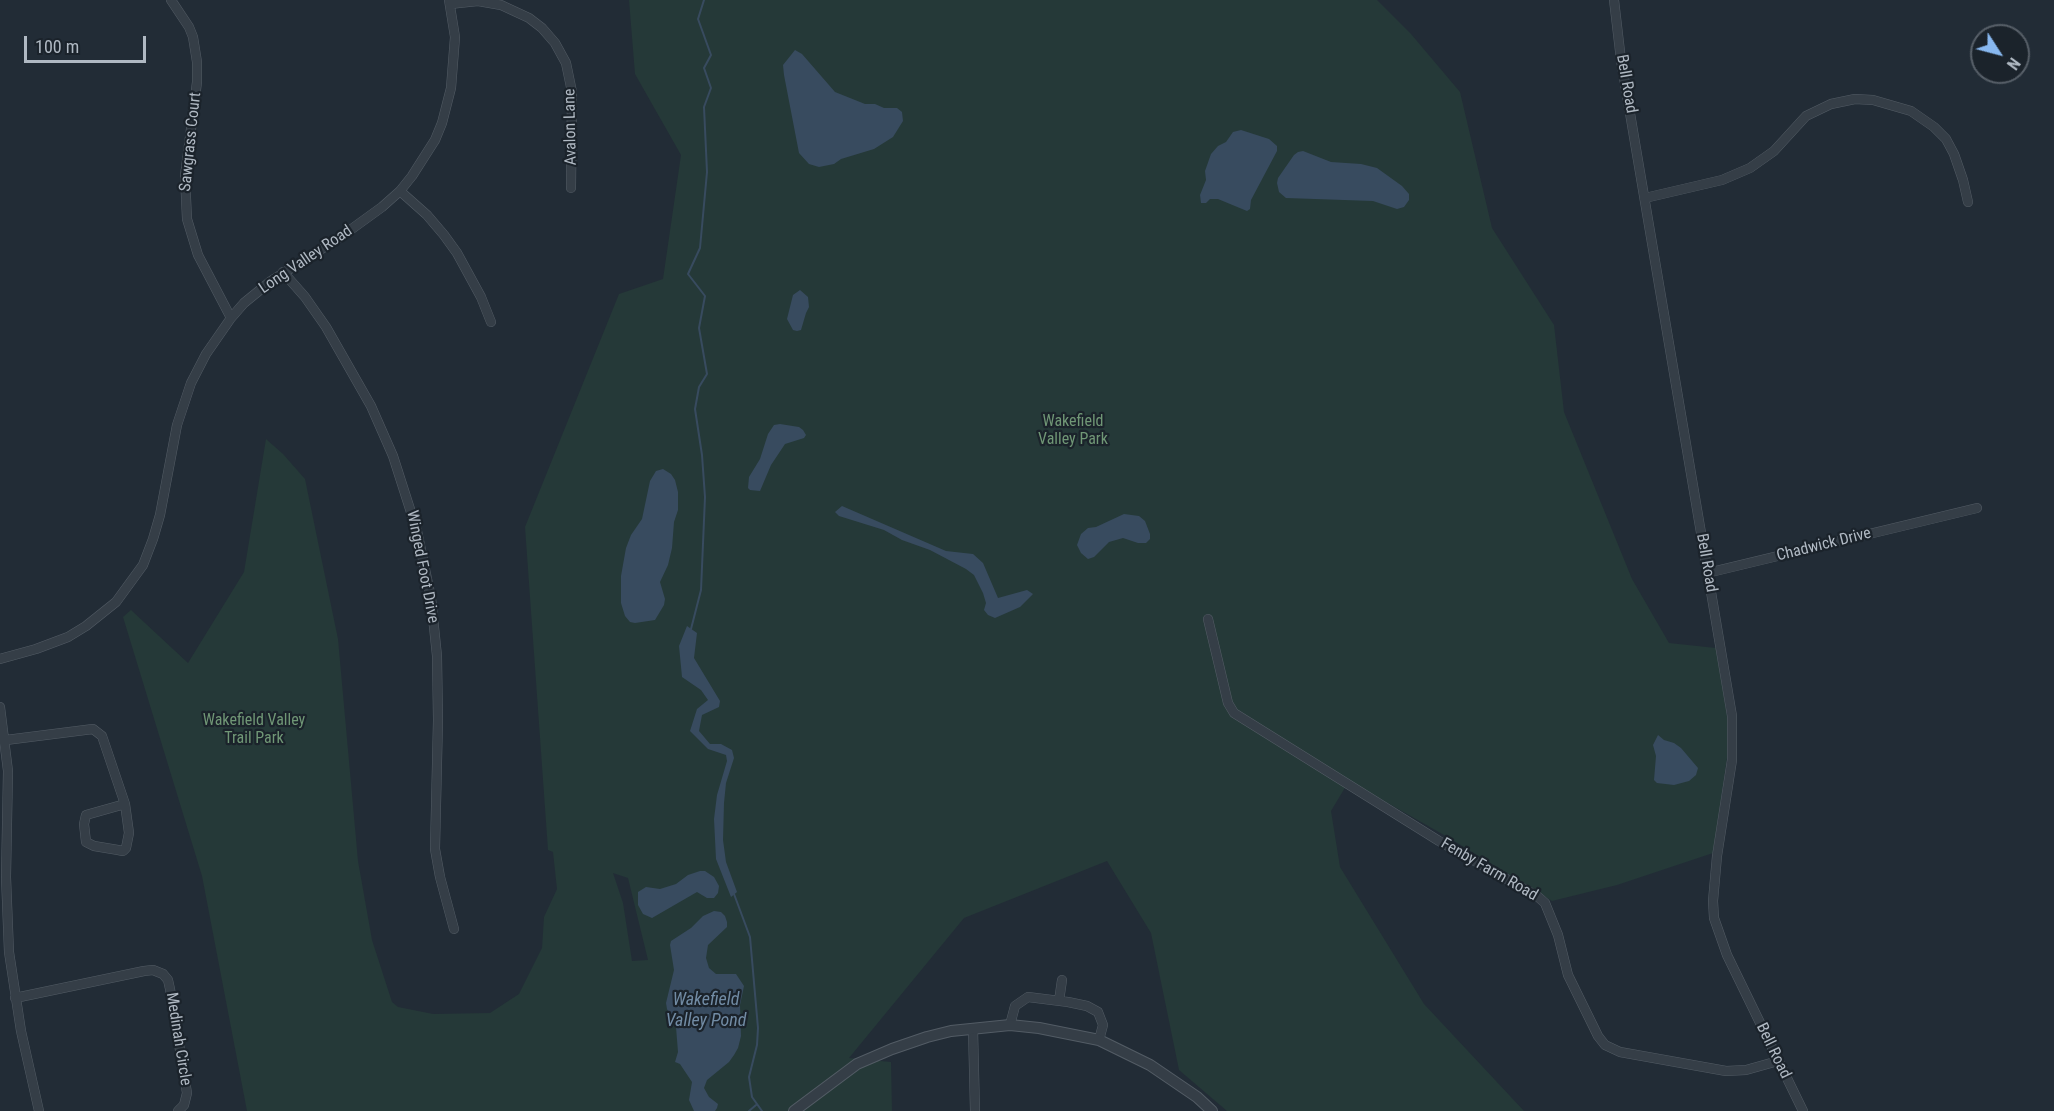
<!DOCTYPE html>
<style>
body{margin:0}
#map{position:relative;width:2054px;height:1111px;overflow:hidden;background:#222c36;font-family:"Roboto Condensed",sans-serif}
canvas{display:block}
.north{position:absolute;left:1970px;top:24px;width:60px;height:60px;box-sizing:border-box;background:#1b232b;border:2px solid #575f68;border-radius:50%;rotate:126deg;font-size:16px;font-weight:700;line-height:24px;text-align:center;color:#b0b9c3}
.north::after{content:'';display:block;margin:auto;width:21px;height:27px;background:#88b8f0;clip-path:polygon(50% 0,100% 100%,50% 72%,0 100%)}
.scale{position:absolute;left:24px;top:36px;width:122px;height:27px;box-sizing:border-box;border:3px solid #b0b9c3;border-top:0;padding-left:8px;font-size:18px;line-height:21px;white-space:nowrap;color:#b0b9c3;-webkit-text-stroke:4px #1b232b;paint-order:stroke}
</style>
<div id="map">
<canvas width="2054" height="1111"></canvas>
<div class="north">N</div>
<div class="scale">100 m</div>
</div>
<script>
const g = document.querySelector('canvas').getContext('2d');
g.lineJoin = 'round';
function fill(path, color) { g.fillStyle = color; g.fill(path, 'evenodd'); }
const poly = rows => new Path2D(rows.map(r => 'M' + r).join(''));
function stroke(path, color, width, dash) { g.strokeStyle = color; g.lineWidth = width; g.lineCap = dash ? 'butt' : 'round'; g.setLineDash(dash || []); g.stroke(path); }
function label(font, color, halo, rows, align = 'center') {
  g.font = font + ' "Roboto Condensed",sans-serif'; g.lineWidth = 4.5; g.setLineDash([]); g.textBaseline = 'middle'; g.strokeStyle = halo; g.fillStyle = color; for (const [text, x, y, turn = 0] of rows) {
    g.save(); g.translate(x, y); g.rotate((+turn || 0) * Math.PI / 180); g.textAlign = isNaN(turn) ? turn : align; if (halo) g.strokeText(text, 0, 0); g.fillText(text, 0, 0); g.restore();
  }
}
fill(poly([
 [629,0,1377,0,1411,34,1460,92,1492,228,1554,325,1564,412,1632,579,1669,643,1716,648,1728,722,1727,758,1713,853,1617,885,1552,901,1451,839,1349,781,1331,811,1340,867,1424,1004,1524,1111,1227,1111,1179,1070,1151,933,1107,861,964,918,849,1058,891,1062,892,1111,247,1111,202,876,123,617,131,610,188,663,244,572,266,439,283,454,305,479,338,639,358,861,372,940,392,1002,398,1007,433,1014,490,1013,519,994,542,948,544,917,557,889,553,852,548,850,525,527,619,294,663,279,681,155,635,74],
 [613,873,628,878,648,960,632,961,623,903]
]), '#253938');
fill(poly([
 [795,50,802,54,835,92,865,104,875,104,884,108,897,108,902,112,903,121,893,137,874,149,841,159,834,164,819,167,809,164,799,153,784,75,783,65],
 [1241,130,1269,139,1277,146,1277,151,1251,200,1250,209,1247,211,1218,199,1210,199,1206,203,1201,203,1200,195,1206,180,1205,171,1211,154,1218,146,1226,142,1233,132],
 [1303,151,1331,162,1361,164,1377,168,1402,186,1409,194,1409,200,1404,207,1397,209,1373,201,1286,198,1279,192,1277,183,1278,178,1294,155,1298,152],
 [800,290,808,297,809,307,806,313,801,330,797,331,793,330,787,319,793,295],
 [780,424,799,427,803,430,806,435,804,438,785,444,771,465,760,491,750,490,748,488,749,477,760,459,768,434,774,425],
 [663,469,671,474,675,480,678,492,678,510,674,522,672,548,668,565,660,582,665,599,664,605,655,620,635,623,630,622,625,616,621,603,621,576,626,548,631,535,642,519,650,481,656,471],
 [842,506,946,551,973,554,983,563,998,598,1027,590,1033,594,1020,607,995,618,988,615,984,610,986,603,983,593,974,575,966,569,930,550,902,540,884,530,839,516,835,512],
 [1124,514,1139,516,1145,521,1150,534,1150,539,1146,543,1138,543,1123,538,1109,542,1094,557,1088,559,1081,553,1077,545,1081,534,1088,528,1096,527],
 [687,626,697,633,694,658,720,701,719,707,702,715,699,731,710,744,721,744,732,750,734,758,726,783,724,803,723,840,726,862,737,892,731,897,716,859,714,819,717,795,727,761,726,755,708,749,690,731,697,709,708,700,701,690,682,677,679,646],
 [1658,735,1664,740,1674,743,1681,748,1698,768,1696,775,1689,781,1674,785,1657,783,1654,780,1656,756,1653,745],
 [700,871,705,871,714,877,719,886,718,893,714,898,707,898,697,892,652,918,643,914,638,905,638,892,646,887,660,889,676,884,688,875],
 [714,911,721,912,725,916,727,922,727,927,708,945,706,958,709,968,716,974,736,974,744,986,740,1005,741,1036,738,1048,734,1055,729,1062,707,1080,704,1088,709,1097,718,1104,717,1108,715,1111,694,1111,689,1100,692,1082,680,1064,675,1062,678,1052,676,1027,667,1009,666,1003,674,970,670,945,671,941,691,928,703,916]
]), '#384b5f');
stroke(poly([
 [691,629,701,590,705,497,702,455,695,409,699,387,707,374,699,328,705,296,688,274,700,248,707,172,704,107,711,88,704,68,711,55,698,19,704,0],
 [734,894,750,937,758,1028,757,1045,749,1077,752,1097,762,1111],
 [749,1111,756,1105]
]), '#384b5f', 2);
const minor = poly([
 [171,0,189,27,193,37,197,62,197,82,185,176,187,219,198,255,231,318],
 [1614,0,1621,60,1732,716,1732,760,1717,856,1713,901,1714,918,1727,955,1803,1111],
 [450,4,478,1,501,5,529,18,542,28,555,43,566,63,572,92,571,188],
 [400,191,427,215,444,235,457,253,481,297,491,322],
 [1645,198,1722,180,1750,168,1774,151,1806,116,1831,104,1855,99,1873,100,1911,111,1934,127,1946,139,1954,154,1963,180,1968,202],
 [283,272,305,297,326,327,371,406,393,456,417,531,431,598,437,656,438,720,435,849,440,877,454,929],
 [1707,573,1977,508],
 [1208,619,1228,703,1234,713,1439,841,1537,896,1545,903,1558,935,1568,975,1598,1036,1605,1045,1620,1052,1726,1071,1746,1070,1778,1061],
 [0,659,36,649,68,637,86,626,116,602,143,565,153,539,160,515,177,425,191,383,206,354,231,318,244,303,271,281,342,236,382,207,400,191,412,176,435,140,442,123,451,88,455,37,449,0],
 [0,707,8,771,6,877,9,952,21,1031,39,1111],
 [6,740,93,729,102,736,125,804],
 [125,804,129,833,126,848,123,851,118,850,94,846,86,842,84,824,86,815,125,804],
 [15,998,144,971,153,970,163,974,168,980,170,989,187,1093,184,1105,178,1111],
 [1059,1001,1062,980],
 [1010,1025,1015,1006,1028,997,1068,1002,1087,1006,1098,1012,1103,1025,1099,1040],
 [973,1029,975,1111]
]);
const tertiary = poly([
 [794,1111,857,1064,892,1049,927,1037,951,1031,1010,1025,1039,1028,1099,1040,1150,1065,1197,1097,1212,1111]
]);
stroke(minor, '#535c65', 10);
stroke(tertiary, '#535c65', 12);
stroke(minor, '#353e47', 9);
stroke(tertiary, '#353e47', 10);
label('16px', '#b0b9c3', '#1b232b', [
 ["Bell Road",1626,84,80],
 ["Avalon Lane",571,127,-91],
 ["Sawgrass Court",191,142,-84],
 ["Long Valley Road",306,260,-34],
 ["Chadwick Drive",1824,545,-14],
 ["Bell Road",1706,563,80],
 ["Winged Foot Drive",422,567,79],
 ["Fenby Farm Road",1489,870,30],
 ["Medinah Circle",178,1039,81],
 ["Bell Road",1773,1051,64]
]);
label('16px', '#709776', '#1b232b', [
 ["Wakefield",1073,422],
 ["Valley Park",1073,440],
 ["Wakefield Valley",254,721],
 ["Trail Park",254,739]
]);
label('italic 18px', '#728ca5', '#1b232b', [
 ["Wakefield",706,1000],
 ["Valley Pond",706,1021]
]);
</script>
